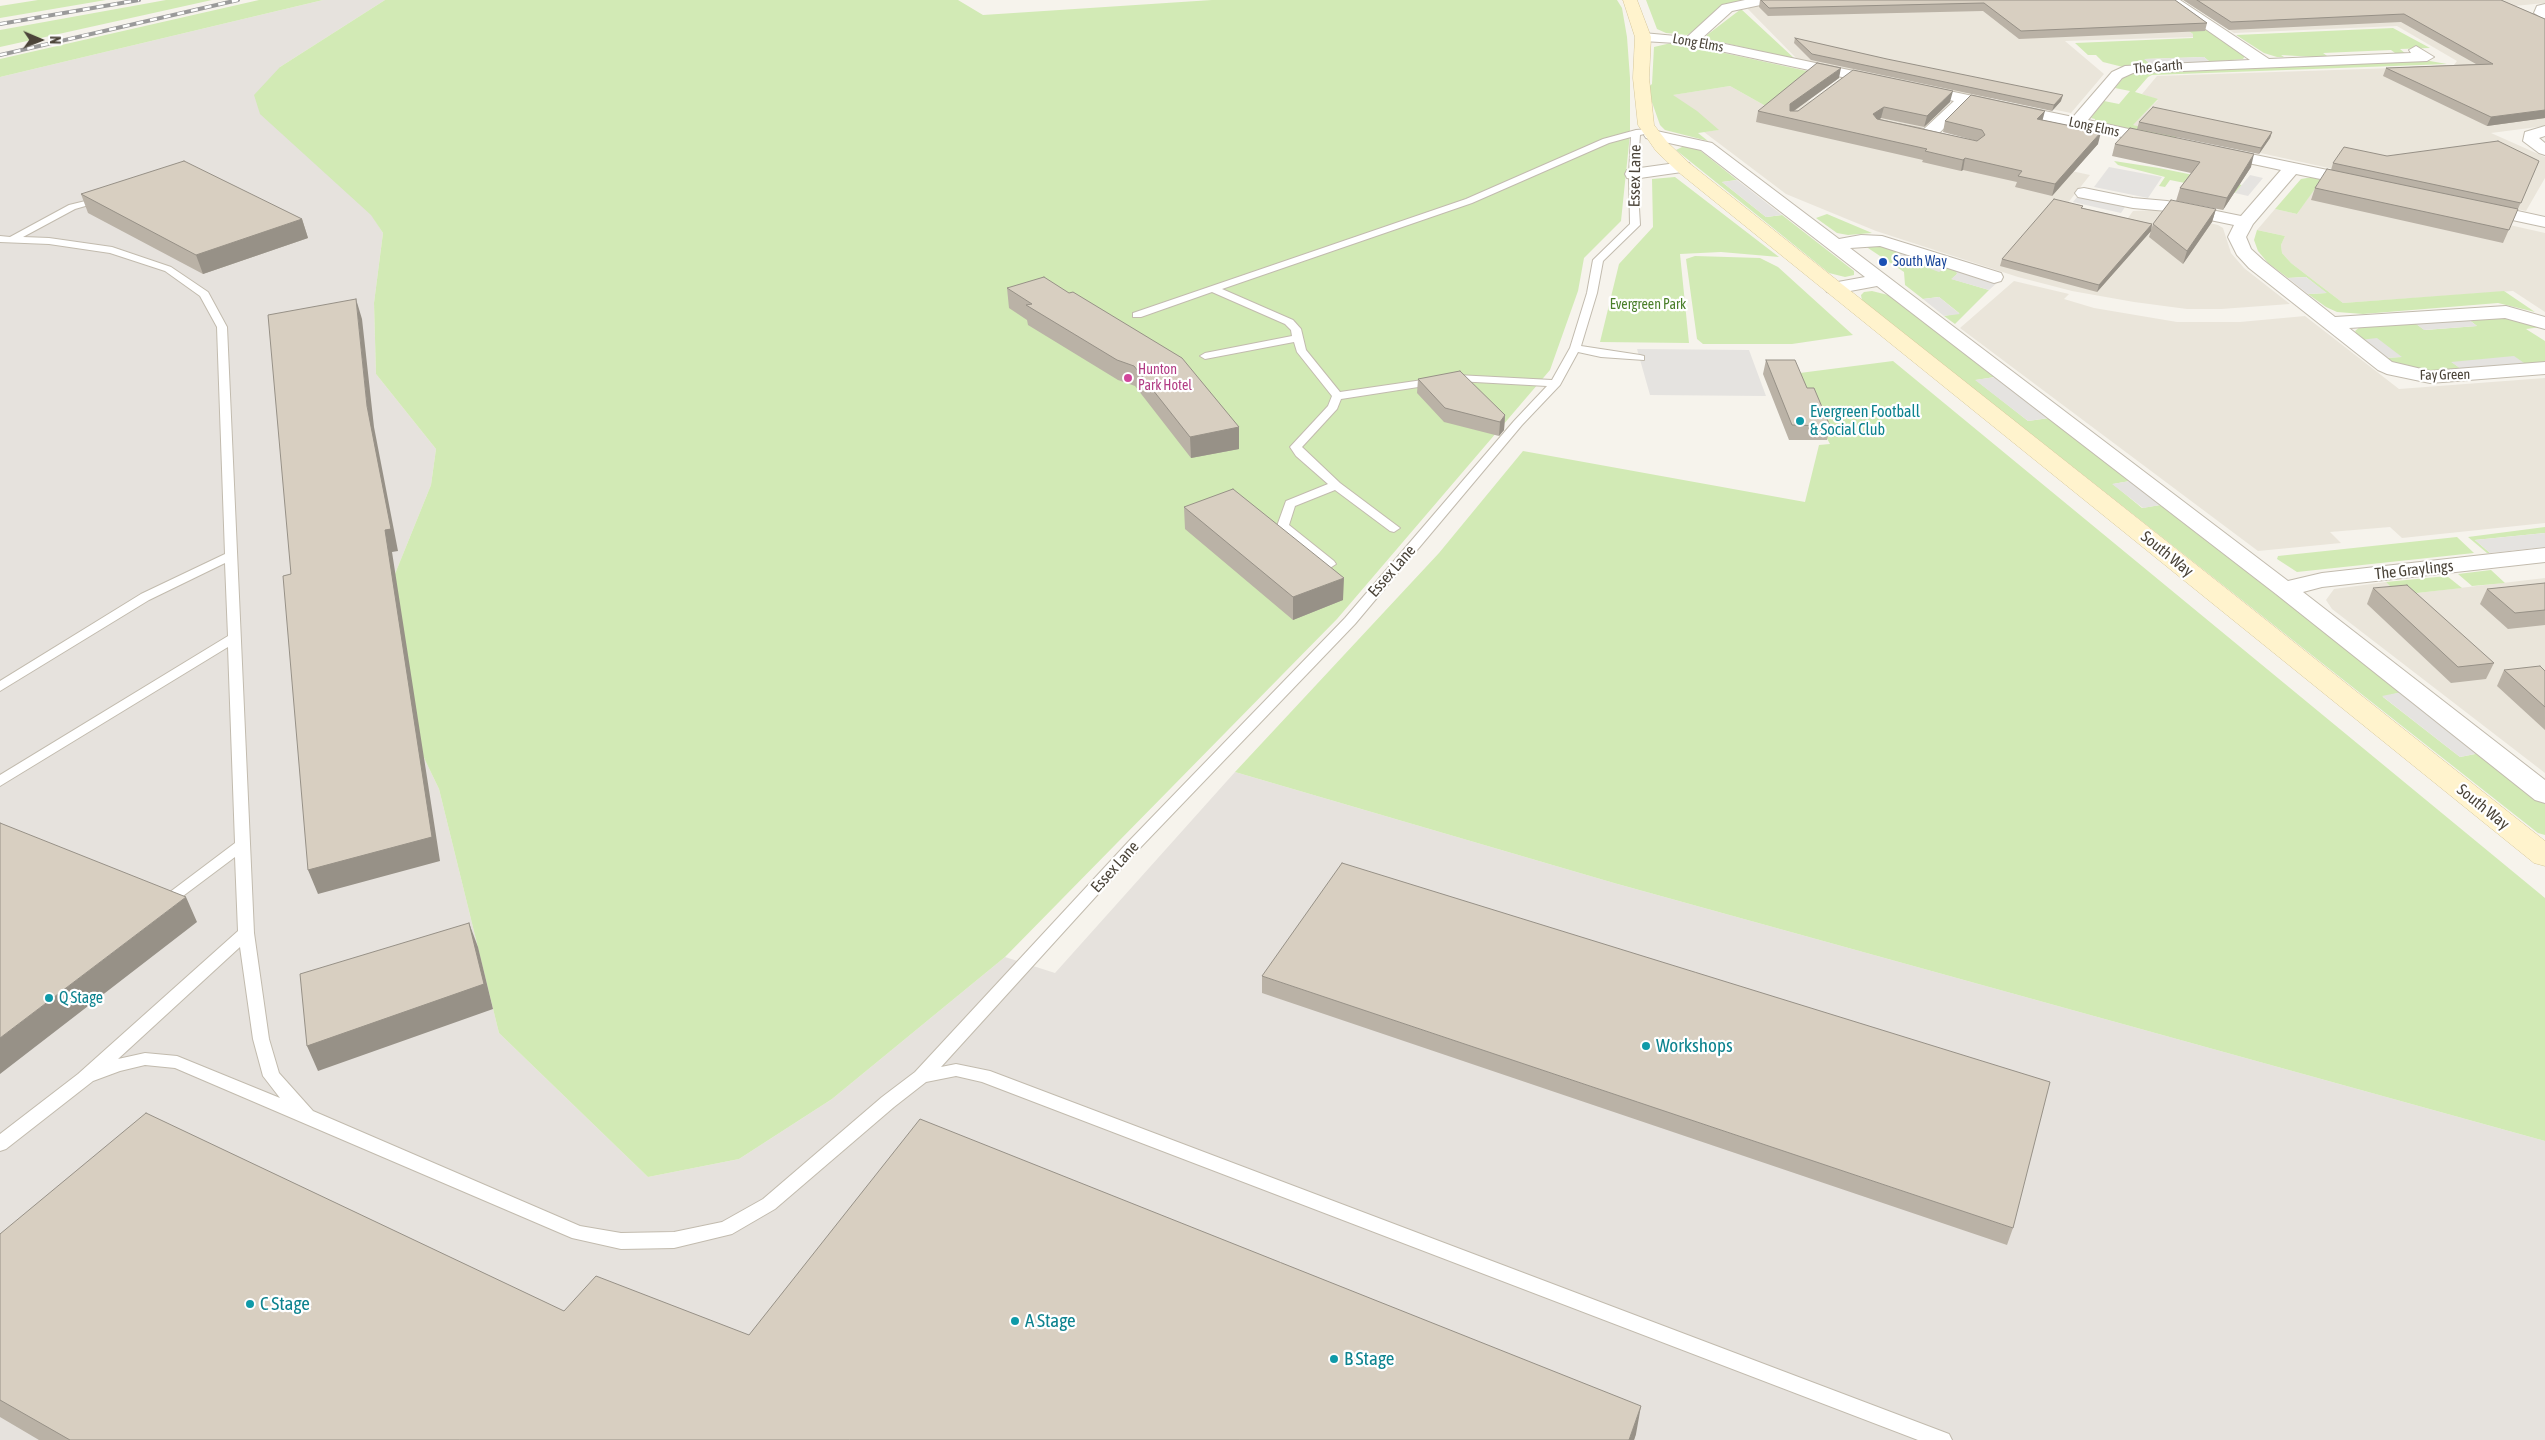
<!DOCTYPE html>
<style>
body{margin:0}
#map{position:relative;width:2545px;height:1440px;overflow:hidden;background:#f6f3ec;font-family:"Asap Condensed",sans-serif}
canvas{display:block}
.north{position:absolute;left:15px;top:15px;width:50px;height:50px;-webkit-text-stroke:4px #fff;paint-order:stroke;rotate:91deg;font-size:14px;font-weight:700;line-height:20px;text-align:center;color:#4b4439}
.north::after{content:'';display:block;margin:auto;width:18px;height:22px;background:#4b4439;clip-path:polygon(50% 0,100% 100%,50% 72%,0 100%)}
</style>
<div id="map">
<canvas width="2545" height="1440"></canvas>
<div class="north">N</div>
</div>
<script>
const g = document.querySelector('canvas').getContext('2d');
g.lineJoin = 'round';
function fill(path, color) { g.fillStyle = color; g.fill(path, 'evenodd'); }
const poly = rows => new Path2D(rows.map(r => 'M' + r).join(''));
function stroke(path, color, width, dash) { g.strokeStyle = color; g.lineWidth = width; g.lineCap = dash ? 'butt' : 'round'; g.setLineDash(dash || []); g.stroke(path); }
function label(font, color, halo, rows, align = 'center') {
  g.font = font + ' "Asap Condensed",sans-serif'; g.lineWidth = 4.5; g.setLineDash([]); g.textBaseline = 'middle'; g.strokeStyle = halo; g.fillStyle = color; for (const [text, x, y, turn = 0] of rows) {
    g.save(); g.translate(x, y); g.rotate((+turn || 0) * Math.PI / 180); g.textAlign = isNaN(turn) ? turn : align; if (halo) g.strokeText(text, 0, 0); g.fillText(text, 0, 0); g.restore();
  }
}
fill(poly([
 [1845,0,2167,16,2193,34,2193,37,2065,41,2104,74,2071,113,1993,97,1989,101,1798,60,1747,8,1760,5],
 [2183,0,2545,0,2545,3,2514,6,2545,20,2545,126,2491,133,2545,157,2545,178,2526,211,2132,125,2158,100,2142,94,2157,76,2453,66,2457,61,2397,26,2234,33],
 [1730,86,1771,109,1857,91,1944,110,1926,126,1911,129,1984,152,2090,175,2067,204,2128,218,2133,211,2154,210,2218,225,2223,228,2231,253,2244,268,2290,304,2221,309,2187,309,2134,302,2072,291,2018,277,1876,231,1786,194,1704,132,1718,130,1672,95],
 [2319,182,2545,233,2545,312,2513,291,2343,303,2291,263,2282,253,2281,245,2285,236,2257,230,2275,209,2297,214],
 [2014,281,2069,294,2064,299,2094,308,2177,322,2240,322,2305,316,2399,389,2545,378,2545,523,2402,538,2390,527,2330,532,2341,543,2258,551,1960,328],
 [2545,578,2545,773,2332,609,2326,600,2334,589,2386,582,2400,595]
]), '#eae5da');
fill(poly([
 [323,0,385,0,280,67,383,233,374,303,376,374,436,449,431,485,384,601,398,704,439,789,499,1033,648,1177,739,1159,832,1099,1005,957,1055,973,1235,772,1614,883,2545,1141,2545,1440,0,1440,0,77]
]), '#e6e2dd');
fill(poly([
 [38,0,106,0,0,18,0,6],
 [166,0,212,0,0,47,0,30],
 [259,0,323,0,0,77,0,59],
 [385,0,958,0,983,15,1212,0,1617,0,1622,8,1627,37,1630,78,1630,134,1621,221,1584,258,1578,291,1550,370,1337,619,1005,957,832,1099,739,1159,648,1177,499,1033,439,789,398,704,384,601,431,485,436,449,376,374,374,303,383,233,371,215,260,114,254,95,280,67],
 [1646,0,1747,0,1687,35,1666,33,1657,29],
 [1741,9,1795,59,1707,39,1707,35],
 [2167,16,2205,28,2245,56,2243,59,2210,62,2204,57,2145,59,2150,64,2123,67,2103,62,2096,55,2088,55,2075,43,2193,38,2193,34],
 [2393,28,2430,48,2400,49,2406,54,2399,56,2391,50,2323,53,2330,58,2281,55,2284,57,2277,57,2264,53,2236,35],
 [1671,43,1683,44,1839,78,1771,109,1730,86,1673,95,1697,111,1719,130,1698,133,1708,141,1665,130,1660,125,1647,88,1652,84,1654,47],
 [2424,60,2447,64,2152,75,2148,77,2135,92,2158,99,2133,125,2177,135,2175,139,2095,122,2095,119,2091,118,2104,101,2119,104,2130,91,2115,88,2124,77,2141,70],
 [1684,146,1697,148,1737,180,1722,182,1766,217,1782,215,1854,271,1854,275,1845,277,1829,273,1676,150],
 [2114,161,2159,168,2242,185,2235,193,2170,180,2165,187,2159,186,2165,177,2118,165],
 [1675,177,1779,257,1721,252,1680,254,1689,343,1600,342,1619,264,1653,227,1652,179],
 [2313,177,2322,179,2297,214,2275,209,2301,179],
 [1827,214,1872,233,1848,235,1837,233,1816,218],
 [2257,230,2285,236,2281,245,2282,253,2291,263,2343,303,2504,291,2535,312,2498,303,2363,314,2337,312,2326,307,2308,294,2326,293,2306,277,2288,278,2268,263,2258,251,2254,240],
 [1862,244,1882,244,1948,267,1957,271,1957,274,1952,279,1989,290,1955,324,1944,316,1959,313,1939,297,1923,299,1905,285,1904,272],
 [1695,256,1760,258,1778,267,1853,335,1792,344,1703,344,1697,339,1686,259],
 [1872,291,1892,296,1995,377,1976,380,2028,421,2049,418,2130,481,2113,484,2142,508,2160,505,2402,692,2383,697,2460,757,2480,753,2545,803,2545,835,2538,833,1862,301,1861,295,1864,292],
 [2492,314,2542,327,2526,329,2545,341,2545,363,2527,365,2452,362,2464,371,2432,373,2399,366,2383,358,2401,357,2360,340,2355,331,2361,326,2412,321,2425,330,2477,326,2464,316],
 [1893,361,2545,898,2545,1141,1614,883,1235,772,1439,553,1523,451,1805,502,1819,445,1830,444,1792,374],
 [2545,527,2545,533,2475,540,2490,553,2487,553,2468,537],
 [2457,537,2474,553,2297,572,2277,559,2278,556],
 [2491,570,2505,583,2472,586,2458,574],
 [2447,576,2462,588,2399,595,2386,582]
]), '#d2eab5');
fill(poly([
 [2204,57,2210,62,2150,64,2144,59],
 [2109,167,2162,177,2148,198,2094,187],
 [2250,175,2263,178,2248,196,2235,193],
 [1737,180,1782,215,1766,217,1722,182],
 [2077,197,2125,207,2121,213,2073,202],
 [1905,252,1948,267,1939,272,1896,256],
 [1955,269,1998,282,1989,290,1951,279,1957,274],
 [2306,277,2327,293,2308,294,2288,278],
 [1939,297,1960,314,1944,316,1923,299],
 [2464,316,2477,326,2424,330,2412,321],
 [2377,338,2402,357,2383,358,2360,340],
 [1637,349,1749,350,1766,396,1650,395],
 [2514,356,2527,365,2464,371,2451,362],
 [1995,377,2049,418,2028,421,1975,380],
 [2130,481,2160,505,2143,508,2112,484],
 [2545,533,2545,547,2490,553,2475,540],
 [2402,692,2480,753,2460,757,2382,696]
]), '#e5e3e0');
const lane = poly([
 [1636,130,1649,129,1653,132,1640,135,1637,174,1640,225,1603,261,1597,293,1581,346,1640,355,1644,356,1644,360,1601,357,1578,352,1560,385,1522,425,1355,624,1139,849,941,1067,956,1064,990,1071,1949,1434,1952,1440,1918,1440,982,1082,956,1076,926,1082,894,1107,775,1209,732,1234,674,1248,621,1249,572,1238,175,1068,145,1065,120,1071,93,1081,6,1149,0,1151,0,1134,78,1074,238,931,235,857,183,896,173,896,170,892,235,843,228,647,0,786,0,775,228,636,225,563,149,600,0,691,0,681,141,594,225,554,217,327,200,296,165,271,110,253,49,244,0,242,0,236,10,237,69,205,106,196,106,200,75,209,23,237,49,238,112,247,171,267,208,292,227,327,254,933,269,1039,279,1073,313,1111,580,1226,621,1233,674,1232,722,1222,763,1199,882,1097,915,1072,1129,841,1345,618,1514,421,1547,386,1457,381,1341,399,1337,409,1302,447,1340,483,1400,528,1394,532,1390,531,1335,490,1295,506,1289,525,1334,561,1336,564,1330,568,1326,567,1277,526,1286,501,1328,484,1296,456,1290,447,1328,406,1332,396,1297,352,1294,342,1205,359,1200,356,1205,353,1292,336,1291,330,1285,324,1212,292,1141,317,1133,317,1133,313,1466,199,1603,139,1636,130],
 [1631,137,1629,174,1630,224,1593,260,1587,293,1570,348,1552,380,1457,375,1340,392,1306,350,1301,329,1293,320,1222,289,1472,203,1609,143,1631,137],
 [240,947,253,1039,263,1076,280,1098,177,1056,145,1053,118,1059,240,947]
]);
const street = poly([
 [1745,0,1772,0,1770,3,1732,11,1701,39,2073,117,2112,72,2125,66,2250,60,2164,0,2180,0,2269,59,2411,53,2409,50,2416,46,2434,57,2427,61,2133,73,2122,78,2088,120,2165,137,2167,140,2159,145,1969,104,1934,138,1928,140,1892,132,1890,129,1898,124,1924,129,1954,101,1725,52,1676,43,1643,41,1636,37,1643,33,1687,37,1722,5,1745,0],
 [2545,4,2545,20,2534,13,2537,6,2545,4],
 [2545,126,2545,136,2539,138,2545,143,2545,155,2539,153,2523,141,2525,132,2545,126],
 [1652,130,1712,143,1839,239,1861,235,1882,236,2001,273,2003,277,2001,281,1994,283,1880,246,1850,248,2288,581,2322,573,2545,548,2545,562,2322,587,2303,592,2545,780,2545,803,2535,800,2276,594,1877,286,1834,294,1827,292,1825,288,1827,284,1865,277,1701,150,1646,138,1644,135,1646,132,1652,130],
 [2217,147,2366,178,2368,182,2366,186,2360,187,2296,174,2253,224,2246,237,2251,249,2263,260,2335,317,2506,306,2545,317,2545,329,2505,318,2349,328,2392,362,2430,371,2545,362,2545,374,2430,383,2387,374,2378,370,2249,268,2237,255,2228,237,2234,225,2167,211,2133,208,2078,197,2075,193,2078,189,2084,188,2133,198,2167,201,2241,216,2281,170,2211,155,2209,152,2217,147],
 [1683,162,1689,163,1691,167,1689,171,1633,179,1627,178,1625,174,1627,170,1633,169,1683,162],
 [2481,203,2545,217,2545,227,2475,212,2472,208,2475,204,2481,203]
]);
const secondary = poly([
 [1623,0,1637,0,1651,37,1649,78,1654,125,1668,143,1689,163,2545,841,2545,866,2534,863,1677,171,1656,151,1638,125,1633,78,1635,37,1623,0]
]);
stroke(lane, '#c2bbae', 2);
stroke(street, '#c2bbae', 2);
stroke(secondary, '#d6c79b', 1);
fill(lane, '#fff');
fill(street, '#fff');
fill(secondary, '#fff3cd');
const rail = poly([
 [0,24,139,0],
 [0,55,238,0]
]);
stroke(rail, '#9a9a9a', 4);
stroke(rail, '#fff', 2.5, [7]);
fill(poly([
 [1760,0,2175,0,2207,23,2205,31,2019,39,1983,11,1768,16,1759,7],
 [2183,0,2501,0,2545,19,2545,118,2487,126,2383,76,2386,68,2476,64,2401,22,2229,30],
 [1795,38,2061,101,2052,111,1811,60,1794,43],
 [1839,78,1794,111,1950,102,1924,127,1881,118,1880,119,1977,141,1943,132,1945,121,2042,120,2098,144,2052,196,2015,187,2017,182,1963,170,1961,171,1922,162,1923,160,1756,122,1758,111],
 [2139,122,2272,132,2270,138,2259,154,2137,129],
 [2115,144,2251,167,2223,210,2176,201,2180,188,2191,173,2112,156],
 [2387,156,2539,161,2503,243,2311,200,2315,188,2331,170,2333,163],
 [81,194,302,219,308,238,203,274,88,213],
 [2083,206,2082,208,2152,224,2151,231,2097,292,2000,266,2002,259],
 [2216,209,2212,222,2183,264,2149,237,2153,224],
 [1007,288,1239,427,1239,449,1191,458,1135,386,1118,380,1028,325,1027,320,1009,308],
 [1766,360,1807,388,1830,426,1827,440,1789,440,1763,374],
 [1418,379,1505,415,1504,430,1499,436,1444,422,1417,393],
 [1184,507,1343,600,1293,620,1185,529],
 [2545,583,2545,625,2508,629,2480,604,2487,589],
 [2373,588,2494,663,2486,679,2451,683,2367,604],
 [2504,670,2545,671,2545,730,2497,686],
 [1262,976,2013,1228,2007,1245,1262,993],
 [0,1234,564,1311,749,1335,1636,1434,1634,1440,39,1440,0,1417]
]), '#bab2a6');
fill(poly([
 [1841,68,1839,78,1788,115,1790,104],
 [1953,91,1950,102,1924,127,1927,116],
 [2063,95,2061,101,2052,111,2054,105],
 [1884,107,1881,118,1871,125,1873,114],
 [2545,110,2545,118,2487,126,2491,117],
 [2045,111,2042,122,2037,119],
 [2101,132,2098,144,2052,196,2055,184],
 [2272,132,2270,138,2259,154,2261,148],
 [2254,154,2251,167,2223,210,2227,198],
 [1965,158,1963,170,1961,171,1963,160],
 [2216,209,2212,222,2183,264,2187,251],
 [302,219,308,238,203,274,196,255],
 [2152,224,2151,231,2097,292,2099,285],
 [356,299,362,319,374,427,398,551,392,552,440,861,318,894,308,870,385,530,367,406],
 [1505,415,1504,430,1499,436,1500,422],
 [1239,427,1239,449,1191,458,1190,437],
 [1344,578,1343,600,1293,620,1293,597],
 [186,897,197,922,0,1074,0,1038],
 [469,923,478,947,493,1009,318,1071,307,1046],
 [1641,1406,1636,1434,1634,1440,1629,1440]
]), '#979187');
const building = poly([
 [1761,0,2175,0,2207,23,2021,31,1984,3,1769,8,1761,0],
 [2197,0,2501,0,2545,19,2545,110,2491,117,2386,68,2493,64,2404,14,2231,22,2197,0],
 [1795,38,1887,59,2063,95,2054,105,1812,54,1795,38],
 [1817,63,1841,68,1790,104,1790,111,1798,111,1853,70,1953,91,1927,116,1884,107,1873,114,1877,119,1977,141,1985,135,1982,130,1945,121,1971,95,2045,111,2037,119,2101,132,2055,184,2018,176,2022,171,1965,158,1963,160,1925,151,1927,149,1758,111,1817,63],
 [2153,107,2272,132,2261,148,2139,122,2153,107],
 [2130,128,2254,154,2227,198,2180,188,2200,162,2115,144,2130,128],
 [2498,141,2539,161,2521,203,2333,163,2344,147,2387,156,2498,141],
 [184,161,302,219,196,255,81,194,184,161],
 [2327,169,2518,209,2509,230,2315,188,2327,169],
 [2054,199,2083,206,2081,208,2152,224,2099,285,2002,259,2054,199],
 [2171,200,2216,209,2187,251,2153,224,2171,200],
 [1044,277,1069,293,1073,292,1182,358,1239,427,1190,437,1134,366,1117,360,1026,305,1032,304,1007,288,1044,277],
 [356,299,367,406,391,529,385,530,432,837,308,870,283,576,291,574,268,315,356,299],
 [1766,360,1795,360,1807,388,1814,388,1830,426,1792,425,1766,360],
 [1460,371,1505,415,1500,422,1445,408,1418,379,1460,371],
 [1233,489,1344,578,1293,597,1184,507,1233,489],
 [2545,583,2545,610,2515,613,2487,589,2545,583],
 [2407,585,2494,663,2458,667,2373,588,2407,585],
 [2540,666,2545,671,2545,707,2504,670,2540,666],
 [0,823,186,897,0,1038,0,823],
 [1342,863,2050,1082,2013,1228,1262,976,1342,863],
 [469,923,484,984,307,1046,300,974,469,923],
 [146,1113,564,1311,596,1276,749,1335,920,1119,1641,1406,1629,1440,70,1440,0,1400,0,1234,146,1113]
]);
fill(building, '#d8cfc1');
stroke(building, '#979187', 1);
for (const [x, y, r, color] of [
 [1883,262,5,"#1a4fb4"],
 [1128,378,5,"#d1479c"],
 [1800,421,5,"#0f9aa8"],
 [49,998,5,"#0f9aa8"],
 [1646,1046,5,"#0f9aa8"],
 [250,1304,5,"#0f9aa8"],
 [1015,1321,5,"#0f9aa8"],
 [1334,1359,5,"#0f9aa8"]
]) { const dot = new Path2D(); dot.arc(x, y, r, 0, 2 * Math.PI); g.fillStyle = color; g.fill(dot); stroke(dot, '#fff', 2); }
label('14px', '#4b4439', '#fff', [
 ["Long Elms",1698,43,10],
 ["The Garth",2158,67,-5],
 ["Long Elms",2094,127,12],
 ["Fay Green",2445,375,-1]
]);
label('14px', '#164399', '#fff', [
 ["South Way",1893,262]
], 'left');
label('14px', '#4a7f2a', '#fff', [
 ["Evergreen Park",1648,305]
]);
label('14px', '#b23c85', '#fff', [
 ["Hunton",1138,370],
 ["Park Hotel",1138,386]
], 'left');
label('16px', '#4b4439', '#fff', [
 ["Essex Lane",1635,176,-89],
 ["South Way",2167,554,39],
 ["The Graylings",2414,570,-6],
 ["Essex Lane",1392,571,-49],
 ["South Way",2483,807,39],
 ["Essex Lane",1115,867,-48]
]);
label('16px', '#0d838f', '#fff', [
 ["Evergreen Football",1810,412],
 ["& Social Club",1810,430],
 ["Q Stage",59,998]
], 'left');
label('19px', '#0d838f', '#fff', [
 ["Workshops",1656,1046],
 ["C Stage",260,1304],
 ["A Stage",1025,1321],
 ["B Stage",1344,1359]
], 'left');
</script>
